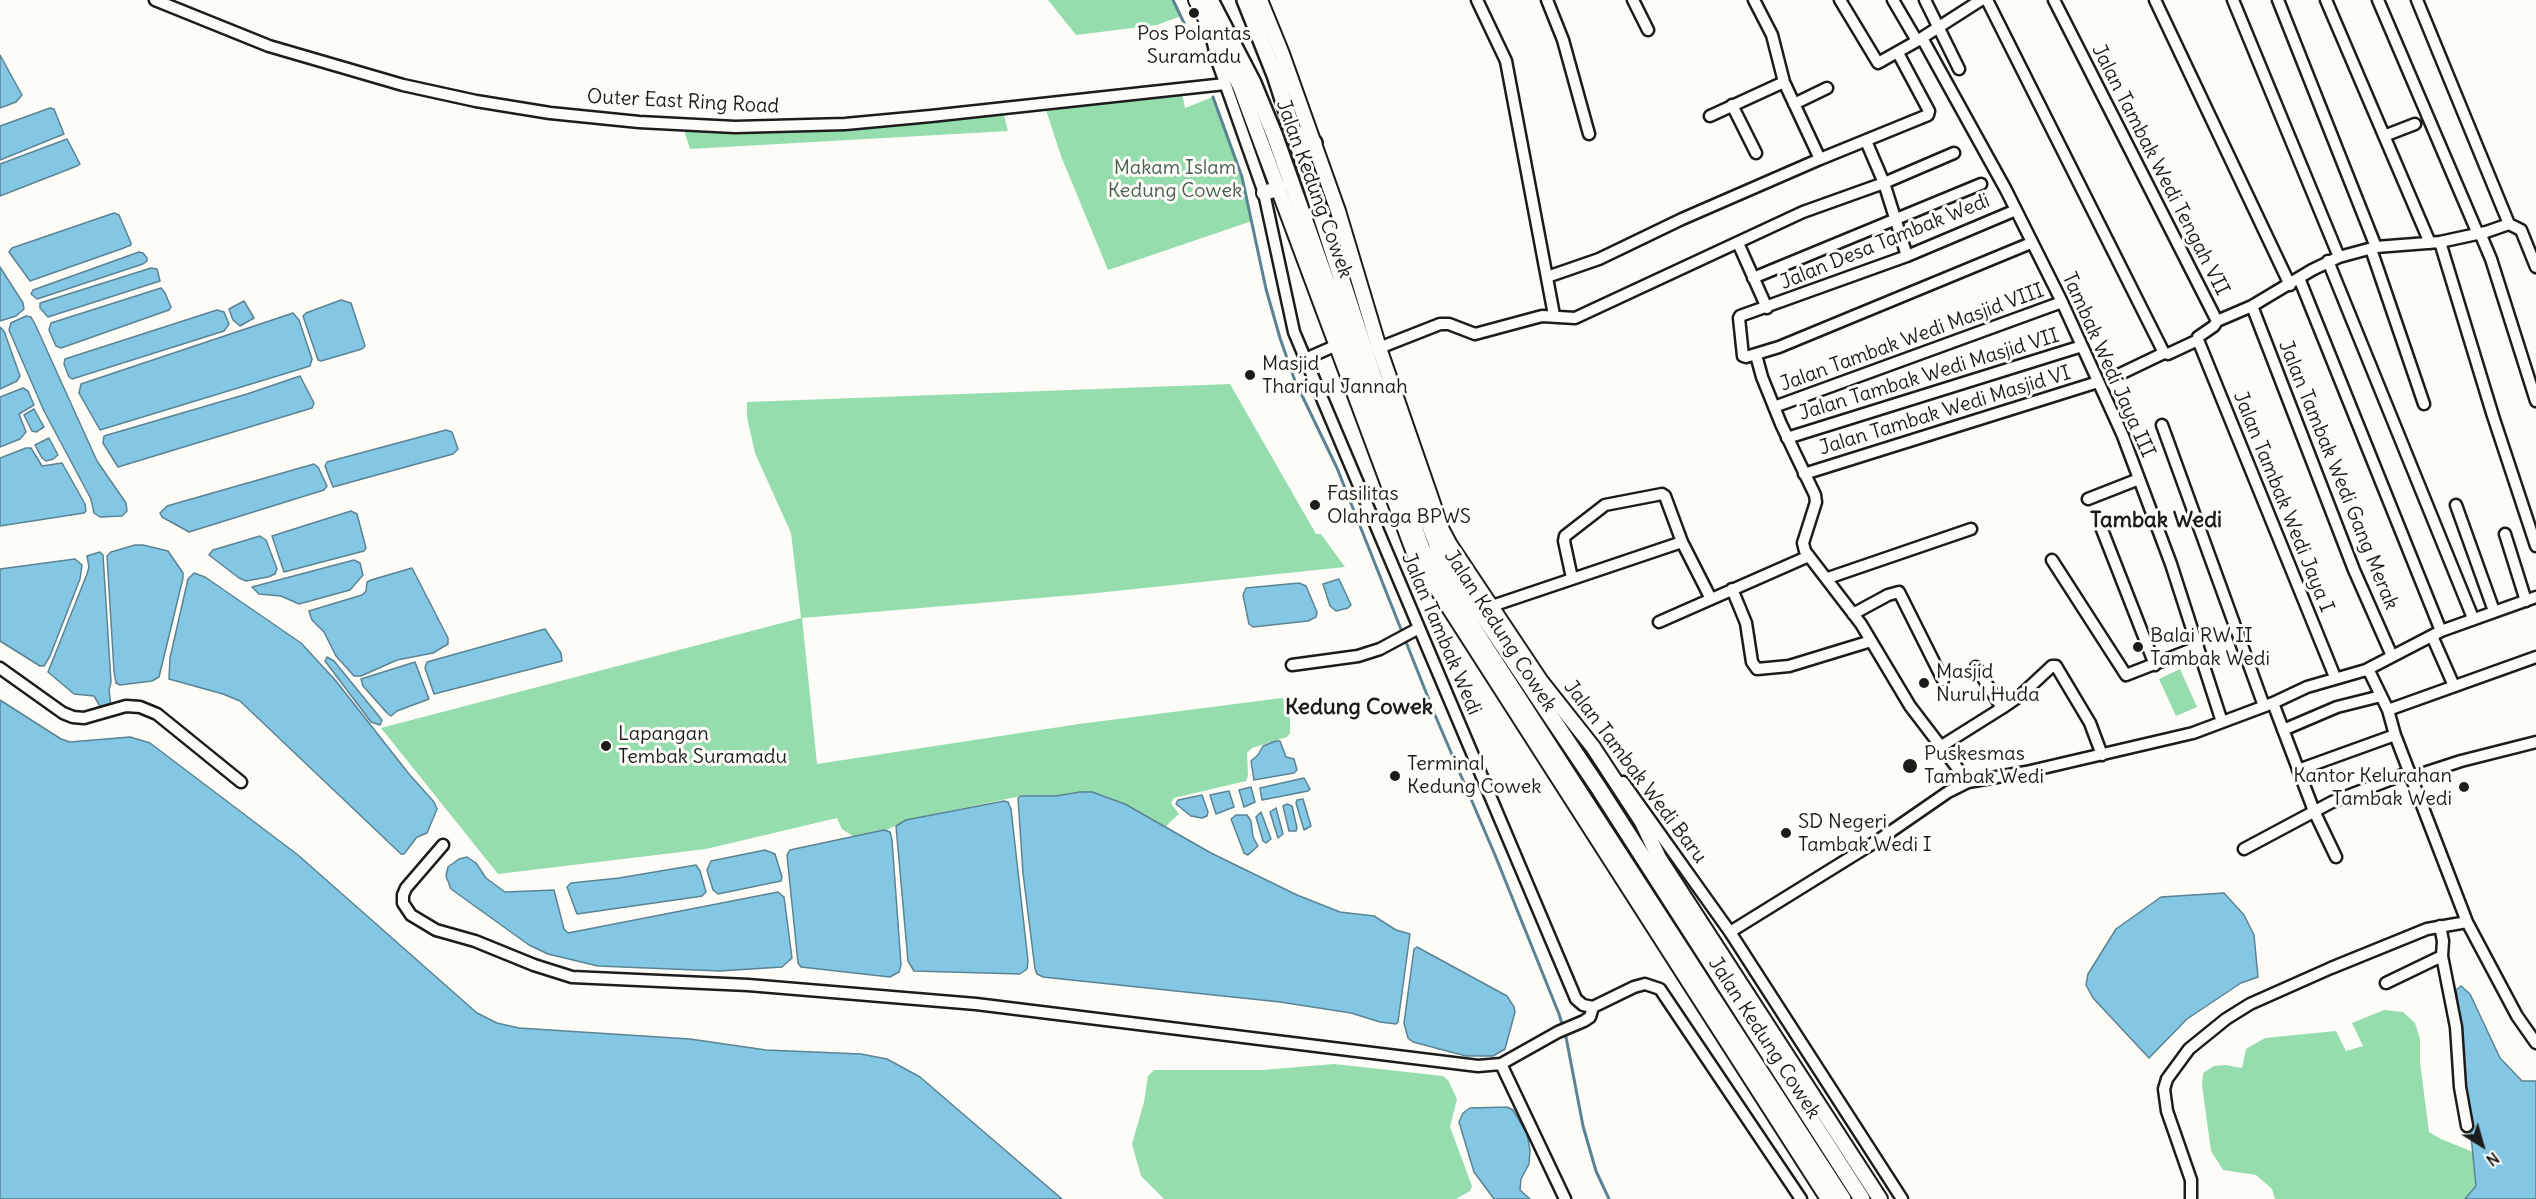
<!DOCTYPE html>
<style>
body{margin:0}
#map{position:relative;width:2536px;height:1199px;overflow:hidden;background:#fdfcf7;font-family:Delius,sans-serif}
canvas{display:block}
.north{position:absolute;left:2452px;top:1115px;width:60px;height:60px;-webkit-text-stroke:4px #fdfcf7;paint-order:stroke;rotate:143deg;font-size:16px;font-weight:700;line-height:24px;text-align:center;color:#1c1c1c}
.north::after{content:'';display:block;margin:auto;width:21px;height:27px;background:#1c1c1c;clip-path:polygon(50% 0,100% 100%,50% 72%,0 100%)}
</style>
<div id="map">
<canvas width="2536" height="1199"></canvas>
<div class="north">N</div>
</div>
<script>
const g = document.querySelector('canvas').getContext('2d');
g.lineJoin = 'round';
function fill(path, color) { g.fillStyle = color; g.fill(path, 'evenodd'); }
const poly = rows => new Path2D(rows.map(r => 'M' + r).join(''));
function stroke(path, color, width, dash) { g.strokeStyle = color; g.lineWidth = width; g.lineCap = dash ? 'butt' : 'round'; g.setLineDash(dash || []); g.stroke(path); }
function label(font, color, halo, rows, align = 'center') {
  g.font = font + ' Delius,sans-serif'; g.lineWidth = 6; g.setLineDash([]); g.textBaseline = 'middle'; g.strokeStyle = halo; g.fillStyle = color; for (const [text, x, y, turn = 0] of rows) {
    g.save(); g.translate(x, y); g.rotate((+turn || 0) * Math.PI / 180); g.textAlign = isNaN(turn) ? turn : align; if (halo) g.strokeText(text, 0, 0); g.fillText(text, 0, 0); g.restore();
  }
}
fill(poly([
 [1048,0,1173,0,1181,16,1157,25,1076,35],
 [1181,88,1185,108,1213,97,1242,177,1252,221,1108,270,1061,156,1044,104],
 [1002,108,1008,131,690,149,682,124,735,127],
 [1230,384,1316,534,1321,534,1345,567,1087,594,802,618,817,764,1079,724,1282,698,1286,701,1290,707,1290,733,1287,737,1252,748,1247,753,1248,776,1246,781,1174,798,1171,803,1179,814,1165,827,1125,804,1106,796,1080,792,1056,796,1021,796,906,820,887,830,854,837,842,829,837,818,706,849,498,874,381,728,801,618,791,533,755,453,747,417,747,402],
 [2180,669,2197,707,2176,716,2159,679],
 [2384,1010,2403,1012,2415,1023,2420,1039,2420,1062,2429,1132,2441,1139,2473,1152,2476,1186,2465,1199,2275,1199,2272,1189,2256,1175,2223,1170,2211,1151,2202,1085,2203,1073,2214,1066,2226,1065,2242,1068,2246,1049,2265,1038,2336,1031,2346,1051,2363,1046,2352,1023],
 [1334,1064,1443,1076,1448,1080,1457,1099,1450,1127,1472,1186,1470,1191,1456,1199,1164,1199,1141,1176,1132,1144,1144,1102,1148,1076,1154,1070,1262,1070]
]), '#95ddad');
const water = poly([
 [0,55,22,95,16,102,0,108,0,55],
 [50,108,54,109,64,134,0,160,0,126,50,108],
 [67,139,80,164,77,166,0,196,0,164,67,139],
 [114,213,119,215,131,243,131,245,121,249,30,281,9,252,12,248,114,213],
 [139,252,143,253,147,258,147,261,143,264,37,299,31,294,33,290,139,252],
 [0,267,23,303,24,309,16,316,0,321,0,267],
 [151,268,157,269,160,281,48,317,40,308,40,303,151,268],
 [161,288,165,293,171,307,169,310,61,348,56,346,49,330,51,323,161,288],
 [341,300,351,303,365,346,362,349,321,361,318,360,303,316,306,313,341,300],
 [244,301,254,318,240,326,233,320,229,309,244,301],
 [217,310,224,312,229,324,224,331,72,379,69,377,64,364,65,359,217,310],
 [293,313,299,320,312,359,310,366,297,370,100,430,79,393,81,384,293,313],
 [26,316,31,317,35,324,97,461,126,503,127,511,122,516,100,517,94,513,91,499,44,411,9,330,11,323,26,316],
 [0,327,4,331,20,376,17,381,0,389,0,327],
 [300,376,314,403,312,408,118,467,103,443,104,436,247,394,300,376],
 [23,388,28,391,34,405,19,414,26,432,20,439,0,447,0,397,23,388],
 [34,409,44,427,36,432,32,431,24,415,34,409],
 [446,430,452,432,458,449,453,454,333,487,325,466,327,462,446,430],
 [49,438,58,455,53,459,46,461,42,458,35,445,49,438],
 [26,448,31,448,42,466,62,463,85,504,86,511,84,513,0,526,0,458,26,448],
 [314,464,318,467,327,486,324,490,189,532,162,517,160,513,167,506,314,464],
 [351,511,357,514,366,548,364,551,284,572,272,536,351,511],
 [260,536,266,540,277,569,275,574,268,577,246,581,239,578,209,555,213,550,260,536],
 [135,545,143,545,168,551,183,573,183,578,159,677,152,681,120,685,116,683,114,671,107,556,111,552,135,545],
 [100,552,103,555,111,682,109,690,111,707,101,708,94,696,74,694,48,672,87,574,89,567,87,556,100,552],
 [75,559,82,565,80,579,50,656,44,666,40,666,0,641,0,569,75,559],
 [354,560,360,563,363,575,350,590,299,604,281,596,259,594,252,587,354,560],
 [412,568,448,638,448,644,433,653,397,660,361,676,354,676,336,656,324,632,312,620,309,611,362,595,366,591,367,582,371,580,412,568],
 [194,573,205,577,301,643,336,681,409,774,434,802,437,809,427,833,417,837,404,854,401,854,240,701,223,694,169,679,170,658,188,579,194,573],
 [1339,579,1351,605,1348,608,1336,611,1330,606,1323,584,1339,579],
 [1299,583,1306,586,1317,612,1316,617,1308,621,1253,627,1249,624,1243,595,1246,588,1299,583],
 [545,629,561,653,562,661,434,694,425,668,427,662,545,629],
 [327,657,334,661,382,720,380,725,371,722,325,661,327,657],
 [415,662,429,699,397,711,391,716,388,714,363,686,361,679,415,662],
 [0,700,61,739,70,742,130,737,150,743,298,855,477,1013,497,1023,519,1028,690,1039,766,1050,861,1054,887,1059,920,1077,1062,1199,0,1199,0,700],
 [1276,741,1280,741,1286,757,1294,759,1297,770,1294,773,1254,780,1251,761,1258,755,1263,746,1276,741],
 [1304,778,1310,789,1308,791,1262,800,1260,788,1304,778],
 [1251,787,1255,802,1244,807,1239,790,1251,787],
 [1229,791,1234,807,1216,814,1210,795,1229,791],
 [1080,792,1092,792,1125,804,1211,853,1297,895,1340,912,1374,916,1396,930,1410,934,1398,1022,1396,1024,1380,1022,1351,1013,1280,1002,1043,977,1037,974,1035,969,1023,873,1018,798,1021,796,1056,796,1080,792],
 [1202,795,1208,812,1207,816,1202,818,1191,816,1176,804,1178,800,1202,795],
 [1303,799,1311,826,1304,830,1296,803,1297,800,1303,799],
 [1004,801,1008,802,1011,809,1028,961,1027,969,1020,974,914,971,908,961,896,826,906,820,1004,801],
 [1287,804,1292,806,1297,828,1296,831,1289,831,1283,806,1287,804],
 [1276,808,1283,834,1278,838,1270,812,1276,808],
 [1261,812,1271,839,1266,843,1263,841,1256,817,1261,812],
 [1236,815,1247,815,1251,821,1253,837,1258,846,1248,855,1244,853,1231,819,1236,815],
 [884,830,890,832,892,840,901,965,899,972,890,977,801,967,798,963,787,855,790,850,799,848,884,830],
 [765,850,775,854,782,877,781,881,718,894,713,890,707,870,711,861,765,850],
 [467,857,476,863,486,878,505,892,554,890,564,929,568,933,778,892,784,897,792,958,782,967,720,971,598,966,548,954,529,945,451,889,446,876,448,867,459,859,467,857],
 [696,865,700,871,706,892,702,896,696,897,577,914,567,887,571,883,619,878,696,865],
 [2224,893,2244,915,2254,935,2258,977,2241,983,2187,1019,2149,1058,2093,998,2086,985,2088,974,2116,929,2161,897,2224,893],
 [1417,947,1507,996,1514,1007,1515,1012,1505,1049,1493,1056,1466,1056,1413,1042,1408,1038,1404,1023,1414,949,1417,947],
 [2461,986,2470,994,2500,1058,2522,1081,2536,1081,2536,1199,2465,1199,2476,1186,2457,995,2456,990,2461,986],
 [1507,1107,1513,1110,1527,1134,1530,1150,1529,1164,1521,1179,1520,1190,1530,1199,1494,1199,1474,1172,1459,1122,1463,1113,1470,1108,1507,1107]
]);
fill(water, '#83c7e4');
stroke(water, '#5a8394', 1.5);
stroke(poly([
 [1173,0,1184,23],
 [1213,97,1242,177,1266,289,1280,338,1295,381,1337,468,1435,715,1495,855,1559,1014,1566,1037,1583,1126,1596,1171,1609,1199]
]), '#5a8394', 3);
const minor = poly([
 [155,0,269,46,403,85,476,101,550,113,639,122,735,127,845,124,931,116,1225,84],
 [1477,0,1506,61,1554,315],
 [1547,0,1563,40,1589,134],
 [1633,0,1648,30],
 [1840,0,1878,63,1917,41,1981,0],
 [1893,0,1917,41],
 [1925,0,1959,69],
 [1987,0,2164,353],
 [2054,0,2217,321],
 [2155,0,2290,285],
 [2233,0,2339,257],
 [2278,0,2376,247],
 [2326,0,2430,243],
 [2378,0,2478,234],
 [2417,0,2509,224],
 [1922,38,2006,190,2062,302,2123,436,2171,564,2222,722],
 [1212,39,1218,63,1264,193,1294,332,1576,999,1583,1005,1593,1007],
 [1794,104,1827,88],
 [1732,105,1756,153],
 [1710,116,1784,82],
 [2384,136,2415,124],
 [1866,141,1884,183,1907,256],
 [1820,159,1928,115,1929,111,1898,53],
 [2016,210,1907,256,1740,316,1739,318,1743,356,1746,357,1779,347,2031,243],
 [2480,233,2491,259,2536,401],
 [2440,242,2493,416,2536,546],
 [1738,243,1767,308],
 [2371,249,2424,404],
 [2328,261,2473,618],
 [1547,277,1599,259,1682,219,1820,159,1784,82,1772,35,1754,0],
 [1753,278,1981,184],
 [2299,278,2441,631],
 [2252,306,2354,570,2392,656],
 [2217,321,2252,306,2312,270,2339,257,2376,247,2440,242,2486,232,2509,224,2521,230,2536,267],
 [2198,340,2335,677],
 [1379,348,1440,324,1449,324,1475,334,1542,316,1575,318,1803,212,1884,183,1954,153],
 [1756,355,1762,377,1781,424,1815,495,1816,502,1803,543,1805,551,1861,624,1910,706,1968,782],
 [1305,359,1337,345],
 [2116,376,2164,353,2168,354,2198,340,2198,337,2214,326,2217,321],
 [1774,407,2062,302],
 [2162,425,2264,706],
 [1787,438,2082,346],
 [1804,474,2098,382],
 [2088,499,2139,479],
 [2456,505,2494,611],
 [2101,527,2155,665],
 [2505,534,2526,601],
 [2052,560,2126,675,2198,647],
 [1572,578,1564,541,1565,536,1605,505,1662,494,1665,496,1682,542,1711,599],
 [1828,578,1971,529],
 [1732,589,1746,623,1752,662,1757,669,1789,666,1871,641],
 [1489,607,1682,542],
 [1853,614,1888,595,1899,592,1943,680],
 [1659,622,1809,556],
 [2432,636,2454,686],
 [1292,665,1358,656,1380,649,1419,628],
 [1976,667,2002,708],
 [0,668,63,713,73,717,84,718,126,706,140,707,157,714,241,782],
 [2366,670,2370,673,2388,710,2395,735,2467,922,2517,1016,2536,1043],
 [2273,703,2314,811,2336,857],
 [2388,710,2536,657],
 [2283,730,2337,707,2381,696],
 [1940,747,2002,708,2021,695,2052,666,2056,666,2090,723,2102,755],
 [2298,770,2395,735],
 [2412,777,2461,761,2536,742],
 [1623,782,1730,932,1902,1199],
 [443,845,406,888,403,895,403,903,411,915,436,930,475,941,534,965,572,977,748,985,976,1004,1478,1066,1501,1064,1558,1032,1584,1021,1590,1017,1593,1007],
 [2244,849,2332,802,2410,772],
 [2440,926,2443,941,2442,956,2456,1027,2460,1087,2467,1126],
 [1730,932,1880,839,1948,792,1968,782,2026,772,2193,733,2273,703,2307,687,2366,670,2441,631,2536,597],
 [2386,983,2442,956],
 [1593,1007,1634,987,1645,984,1660,989,1801,1199],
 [1501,1064,1565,1199],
 [2191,1199,2191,1180,2167,1111,2164,1089,2167,1079,2189,1049,2226,1019,2250,1004,2331,968,2427,929,2467,922]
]);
const major = poly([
 [1196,0,1240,86,1414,553,1828,1199],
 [1260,0,1282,54,1338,211,1379,348,1442,530,1450,545,1540,680,1593,747,1642,822,1659,858,1880,1199],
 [1264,193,1280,188]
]);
const highway = poly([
 [1210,0,1253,83,1274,134,1422,549,1843,1199],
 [1245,0,1275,75,1374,378,1439,550,1598,787,1862,1199],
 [1292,131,1314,143]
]);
stroke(minor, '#1c1c1c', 15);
stroke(major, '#1c1c1c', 18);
stroke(highway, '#1c1c1c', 20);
stroke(minor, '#fdfcf7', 10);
stroke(major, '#fdfcf7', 14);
stroke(highway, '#fdfcf7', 15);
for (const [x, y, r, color] of [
 [1194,13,6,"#1c1c1c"],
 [1250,375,6,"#1c1c1c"],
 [1315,505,6,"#1c1c1c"],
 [2138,647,6,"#1c1c1c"],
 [1924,683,6,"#1c1c1c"],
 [606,746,6,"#1c1c1c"],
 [1910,766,8,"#1c1c1c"],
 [1395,776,6,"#1c1c1c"],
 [2464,787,6,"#1c1c1c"],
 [1786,833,6,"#1c1c1c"]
]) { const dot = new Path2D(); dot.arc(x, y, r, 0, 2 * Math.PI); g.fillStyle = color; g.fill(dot); stroke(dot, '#fdfcf7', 2); }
label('20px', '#1c1c1c', '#fdfcf7', [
 ["Pos Polantas",1194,34,"center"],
 ["Suramadu",1194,57,"center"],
 ["Masjid",1262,364],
 ["Thariqul Jannah",1262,387],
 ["Fasilitas",1327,494],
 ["Olahraga BPWS",1327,517],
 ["Balai RW II",2150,636],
 ["Tambak Wedi",2150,659],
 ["Masjid",1936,672],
 ["Nurul Huda",1936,695],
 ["Lapangan",618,734],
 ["Tembak Suramadu",618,757],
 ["Puskesmas",1924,754],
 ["Tambak Wedi",1924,777],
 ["Terminal",1407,764],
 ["Kedung Cowek",1407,787],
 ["Kantor Kelurahan",2452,776,"right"],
 ["Tambak Wedi",2452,799,"right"],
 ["SD Negeri",1798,822],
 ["Tambak Wedi I",1798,845]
], 'left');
label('20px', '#1c1c1c', '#fdfcf7', [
 ["Outer East Ring Road",683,102,3],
 ["Jalan Tambak Wedi Tengah VII",2160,170,63],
 ["Jalan Kedung Cowek",1314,189,70],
 ["Jalan Desa Tambak Wedi",1885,242,-22],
 ["Jalan Tambak Wedi Masjid VIII",1912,338,-20],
 ["Tambak Wedi Jaya III",2108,365,66],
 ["Jalan Tambak Wedi Masjid VII",1929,375,-17],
 ["Jalan Tambak Wedi Masjid VI",1945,411,-17],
 ["Jalan Tambak Wedi Gang Merak",2338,475,68],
 ["Jalan Tambak Wedi Jaya I",2283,502,68],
 ["Jalan Kedung Cowek",1500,631,57],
 ["Jalan Tambak Wedi",1441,634,67],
 ["Jalan Tambak Wedi Baru",1635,772,53],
 ["Jalan Kedung Cowek",1764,1038,57]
]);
label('20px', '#46604f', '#fdfcf7', [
 ["Makam Islam",1175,168],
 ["Kedung Cowek",1175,191]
]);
label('bold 22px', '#1c1c1c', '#fdfcf7', [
 ["Tambak Wedi",2156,521],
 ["Kedung Cowek",1359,708]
]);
</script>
